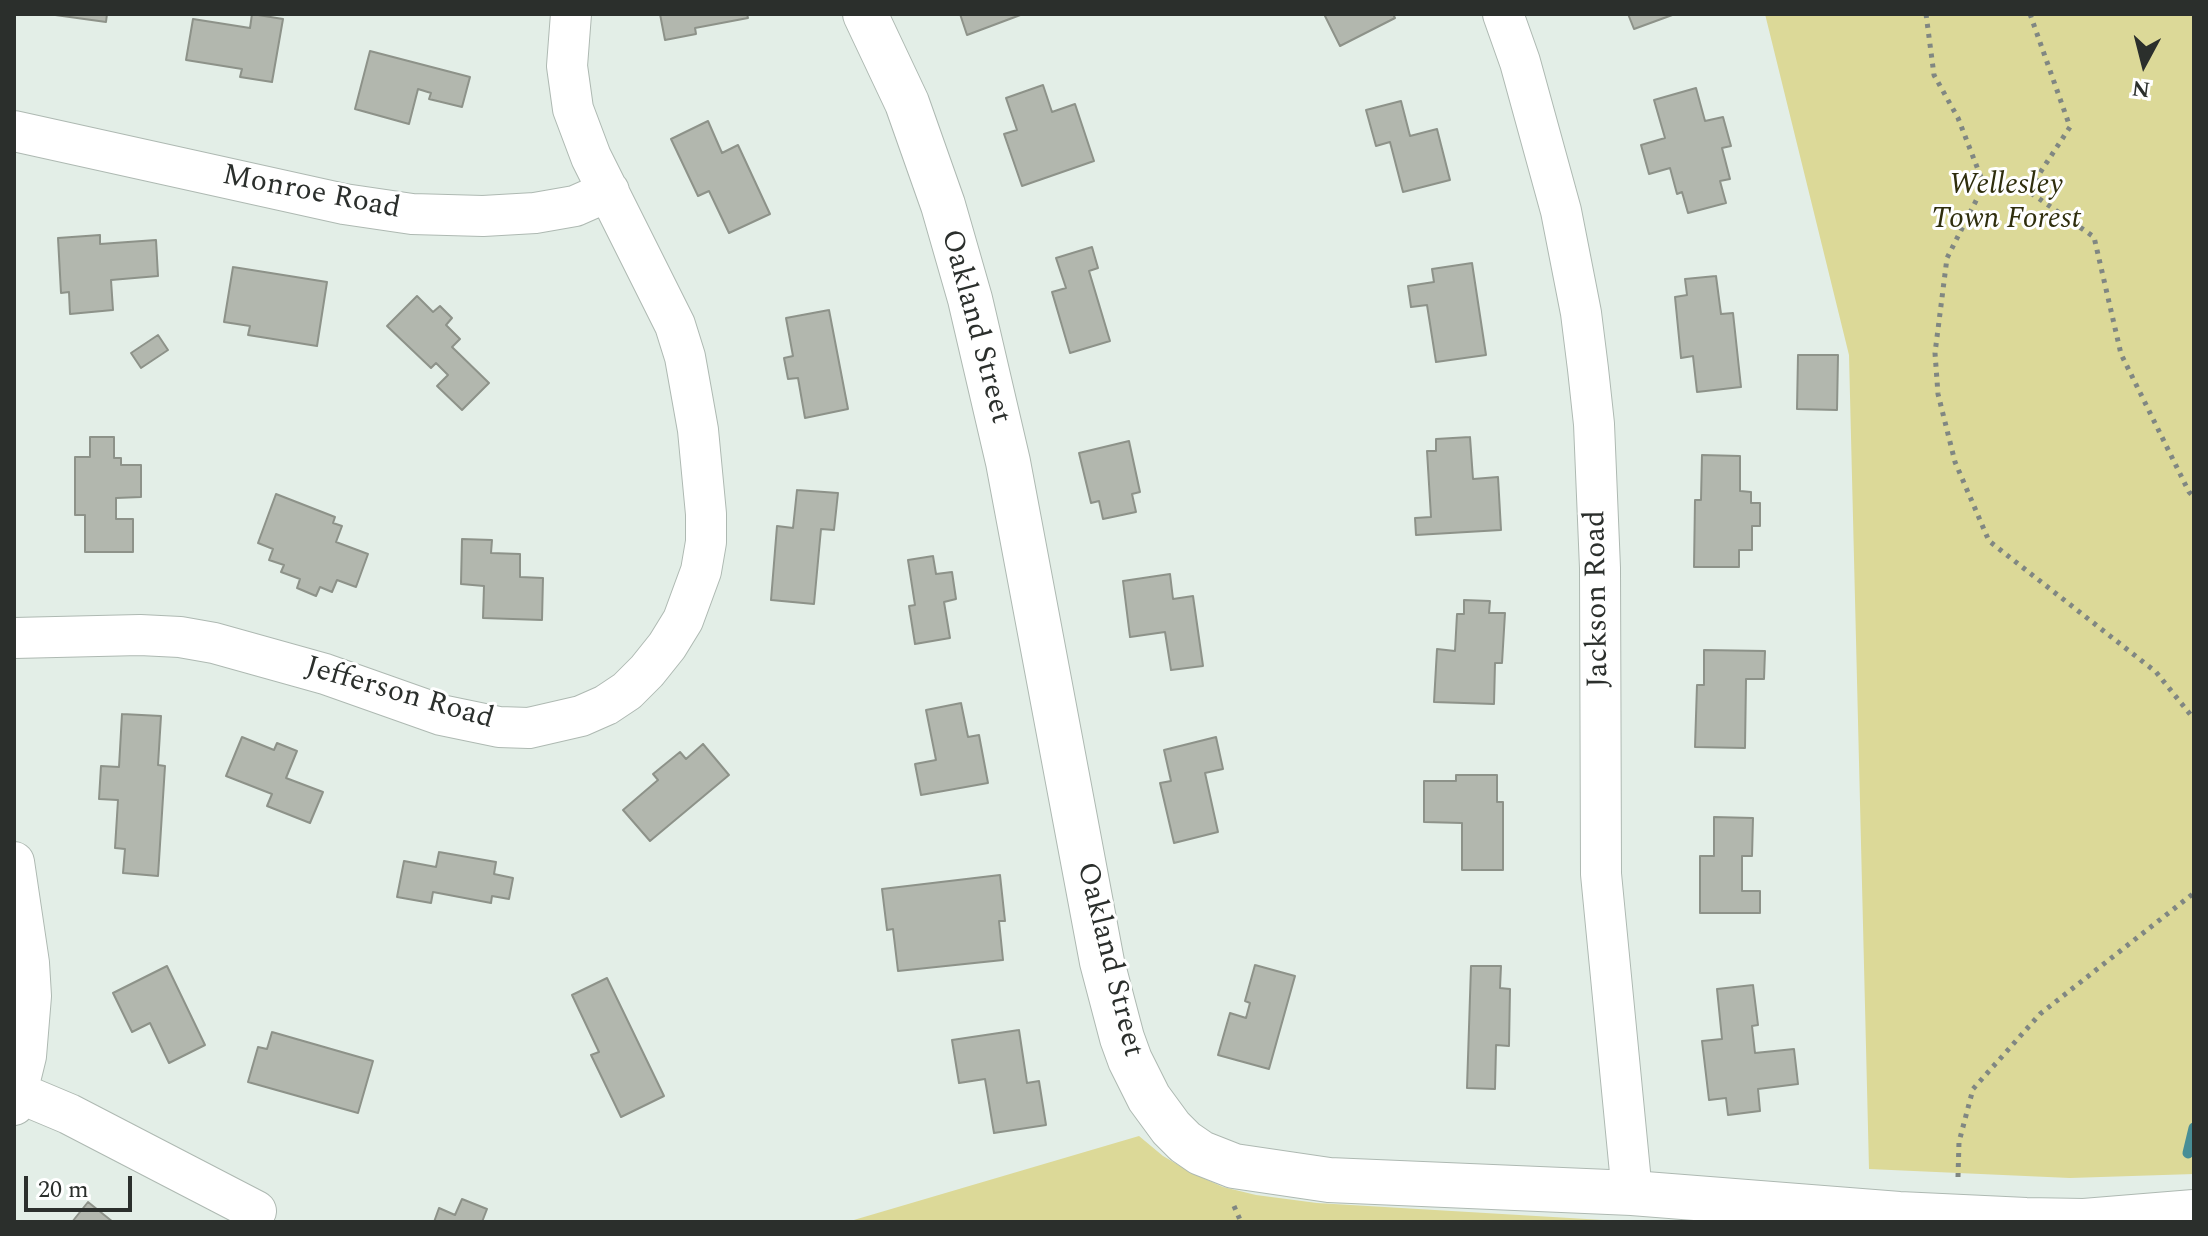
<!DOCTYPE html>
<style>
body{margin:0}
#map{position:relative;width:2208px;height:1236px;overflow:hidden;background:#e3eee7;font-family:Spectral,serif}
canvas{display:block}
.frame{position:absolute;inset:0;border:16px solid #2b2f2c;pointer-events:none}
.north{position:absolute;left:2104px;top:24px;width:80px;height:80px;-webkit-text-stroke:6px #fff;paint-order:stroke;rotate:187deg;font-size:22px;font-weight:700;line-height:32px;text-align:center;color:#2b2f2c}
.north::after{content:'';display:block;margin:auto;width:28px;height:36px;background:#2b2f2c;clip-path:polygon(50% 0,100% 100%,50% 72%,0 100%)}
.scale{position:absolute;left:24px;top:1176px;width:108px;height:36px;box-sizing:border-box;border:4px solid #2b2f2c;border-top:0;padding-left:10px;font-size:24px;line-height:28px;white-space:nowrap;color:#2b2f2c;-webkit-text-stroke:6px #fff;paint-order:stroke}
</style>
<div id="map">
<canvas width="2208" height="1236"></canvas>
<div class="frame"></div>
<div class="north">N</div>
<div class="scale">20 m</div>
</div>
<script>
const g = document.querySelector('canvas').getContext('2d');
g.lineJoin = 'round';
function fill(path, color) { g.fillStyle = color; g.fill(path, 'evenodd'); }
const poly = rows => new Path2D(rows.map(r => 'M' + r).join(''));
function stroke(path, color, width, dash) { g.strokeStyle = color; g.lineWidth = width; g.lineCap = dash ? 'butt' : 'round'; g.setLineDash(dash || []); g.stroke(path); }
function label(font, color, halo, rows, align = 'center') {
  g.font = font + ' Spectral,serif'; g.lineWidth = 6; g.setLineDash([]); g.textBaseline = 'middle'; g.strokeStyle = halo; g.fillStyle = color; for (const [text, x, y, turn = 0] of rows) {
    g.save(); g.translate(x, y); g.rotate((+turn || 0) * Math.PI / 180); g.textAlign = isNaN(turn) ? turn : align; if (halo) g.strokeText(text, 0, 0); g.fillText(text, 0, 0); g.restore();
  }
}
fill(poly([
 [1765,14,2194,14,2194,1174,2070,1178,1869,1169,1849,355],
 [1139,1136,1163,1156,1192,1173,1223,1187,1256,1195,1317,1203,1637,1222,847,1222]
]), '#dcd998');
stroke(poly([
 [2188,1153,2194,1128]
]), '#488e96', 11);
const building = poly([
 [48,14,107,14,106,22,48,14],
 [252,14,283,19,272,82,240,77,242,69,186,60,193,19,250,28,252,14],
 [660,14,747,14,748,18,695,28,696,34,665,40,660,14],
 [960,14,1023,14,967,35,960,14],
 [1324,14,1393,14,1395,18,1340,46,1324,14],
 [1628,14,1675,14,1634,29,1628,14],
 [370,51,470,77,462,107,429,99,431,93,418,89,409,124,355,109,370,51],
 [1043,85,1052,112,1075,104,1094,161,1022,186,1004,134,1017,130,1006,98,1043,85],
 [1696,88,1705,121,1723,117,1731,146,1722,148,1730,179,1720,181,1726,203,1688,213,1682,192,1677,194,1670,168,1649,174,1641,145,1665,138,1654,100,1696,88],
 [1401,101,1410,136,1437,129,1450,180,1403,192,1390,142,1376,146,1366,110,1401,101],
 [708,121,722,153,738,145,770,214,729,233,709,191,698,196,671,139,708,121],
 [100,235,100,244,156,240,158,276,111,280,113,310,70,314,69,292,61,293,58,238,100,235],
 [1092,247,1098,268,1089,271,1110,341,1070,353,1052,292,1066,288,1056,258,1092,247],
 [1472,263,1486,355,1436,362,1427,305,1411,307,1408,286,1434,282,1432,269,1472,263],
 [233,267,327,282,317,346,248,335,250,326,224,322,233,267],
 [1716,276,1721,314,1733,313,1741,387,1697,392,1693,356,1681,358,1675,297,1687,295,1685,279,1716,276],
 [417,296,433,312,440,306,452,318,446,325,460,339,452,347,489,383,462,410,437,386,448,375,436,363,431,368,387,326,417,296],
 [829,310,848,409,805,418,798,378,788,379,784,358,793,356,786,318,829,310],
 [158,335,168,350,141,368,131,353,158,335],
 [1798,355,1838,355,1837,410,1797,409,1798,355],
 [90,437,114,437,114,458,121,458,121,465,141,465,141,497,116,498,116,519,133,519,133,552,85,552,85,515,75,515,75,457,90,457,90,437],
 [1470,437,1473,479,1498,477,1501,530,1416,535,1415,518,1431,517,1427,451,1436,451,1436,439,1470,437],
 [1129,441,1140,492,1132,494,1136,512,1103,519,1099,501,1091,503,1079,453,1129,441],
 [1702,455,1740,456,1740,491,1751,492,1751,503,1760,503,1760,526,1752,526,1752,550,1739,550,1739,567,1694,567,1695,500,1701,500,1702,455],
 [797,490,838,493,834,530,821,529,814,604,771,600,777,526,793,528,797,490],
 [276,494,335,517,333,523,342,526,336,542,368,554,356,587,337,580,332,592,320,587,316,596,297,588,300,579,281,572,284,565,269,560,273,549,258,543,276,494],
 [462,539,492,540,491,553,520,554,520,577,543,578,542,620,483,618,484,586,461,584,462,539],
 [933,556,936,574,952,572,956,599,944,602,950,638,915,644,909,606,915,605,908,560,933,556],
 [1170,574,1173,599,1193,596,1203,666,1171,670,1165,632,1130,637,1123,581,1170,574],
 [1464,600,1490,601,1489,613,1505,613,1502,663,1495,663,1494,704,1434,702,1437,649,1455,651,1457,614,1464,614,1464,600],
 [1704,650,1765,651,1764,679,1746,679,1745,748,1695,747,1697,685,1704,685,1704,650],
 [961,703,968,737,979,735,988,783,921,795,915,764,936,760,926,710,961,703],
 [122,714,161,716,158,765,165,766,158,876,123,873,125,849,115,848,118,800,99,799,101,766,119,767,122,714],
 [242,737,274,750,277,743,297,751,286,778,323,792,310,823,267,806,272,794,226,776,242,737],
 [1216,737,1223,769,1205,773,1218,832,1174,843,1160,783,1171,781,1164,750,1216,737],
 [703,744,729,775,650,841,623,810,658,780,653,774,680,752,686,759,703,744],
 [1456,775,1497,775,1497,802,1503,802,1503,870,1462,870,1462,823,1424,822,1424,781,1456,781,1456,775],
 [1714,817,1753,818,1752,856,1742,856,1742,891,1760,891,1760,913,1700,913,1700,856,1714,856,1714,817],
 [439,852,496,862,494,874,513,878,509,899,492,896,491,903,433,892,431,903,397,897,404,861,436,867,439,852],
 [1000,875,1005,921,999,921,1003,960,898,971,893,929,887,930,882,889,1000,875],
 [1255,965,1295,976,1269,1069,1218,1055,1230,1013,1246,1018,1250,1003,1245,1001,1255,965],
 [167,966,205,1045,169,1063,150,1023,132,1032,113,993,167,966],
 [1471,966,1501,966,1500,988,1510,989,1509,1046,1496,1045,1495,1089,1467,1088,1471,966],
 [607,978,664,1096,621,1117,591,1055,599,1052,572,995,607,978],
 [1753,985,1758,1025,1752,1026,1755,1053,1794,1049,1798,1084,1758,1089,1760,1111,1728,1115,1726,1098,1709,1100,1702,1041,1722,1039,1717,989,1753,985],
 [1019,1030,1027,1083,1039,1081,1046,1125,994,1133,985,1079,959,1083,952,1040,1019,1030],
 [272,1032,373,1061,358,1113,248,1082,258,1047,267,1049,272,1032],
 [462,1199,487,1209,482,1222,434,1222,439,1208,455,1215,462,1199],
 [88,1202,113,1222,72,1222,88,1202]
]);
fill(building, '#b2b7ae');
stroke(building, '#8d9289', 2);
const street = poly([
 [1503,14,1520,62,1561,211,1581,313,1588,369,1594,424,1600,568,1601,874,1632,1193],
 [14,131,344,204,412,214,483,216,535,213,575,206,609,191],
 [14,638,140,635,180,637,214,643,325,674,441,715,499,727,529,728,581,716,606,705,627,691,647,671,667,646,683,620,701,571,706,542,706,514,698,430,685,357,675,325,591,157,573,109,567,66,571,14],
 [14,862,29,963,31,996,26,1056,14,1105],
 [19,1093,69,1114,256,1211]
]);
const secondary = poly([
 [865,14,907,103,943,205,970,299,1008,462,1102,962,1122,1038,1130,1060,1149,1098,1171,1128,1185,1142,1201,1153,1234,1166,1329,1180,1632,1193,1899,1214,2026,1220,2084,1221,2194,1212]
]);
stroke(street, '#aeb9b2', 42);
stroke(secondary, '#aeb9b2', 46);
stroke(poly([
 [1926,14,1934,75,1958,118,1984,185,1947,258,1935,353,1938,394,1955,462,1989,541,2156,672,2194,719],
 [2030,14,2070,127,2028,191,2094,237,2121,354,2189,492,2194,497],
 [1958,1177,1959,1142,1973,1089,2040,1014,2194,893],
 [1234,1206,1241,1222]
]), '#808782', 5, [4, 6]);
stroke(street, '#fff', 40);
stroke(secondary, '#fff', 44);
label('italic 30px', '#2f2e0d', '#fff', [
 ["Wellesley",2006,187],
 ["Town Forest",2006,221]
]);
label('30px', '#2b2f2c', '#fff', [
 ["Monroe Road",311,194,11],
 ["Oakland Street",974,327,75],
 ["Jackson Road",1599,599,-91],
 ["Jefferson Road",399,695,16],
 ["Oakland Street",1108,960,76]
]);
</script>
